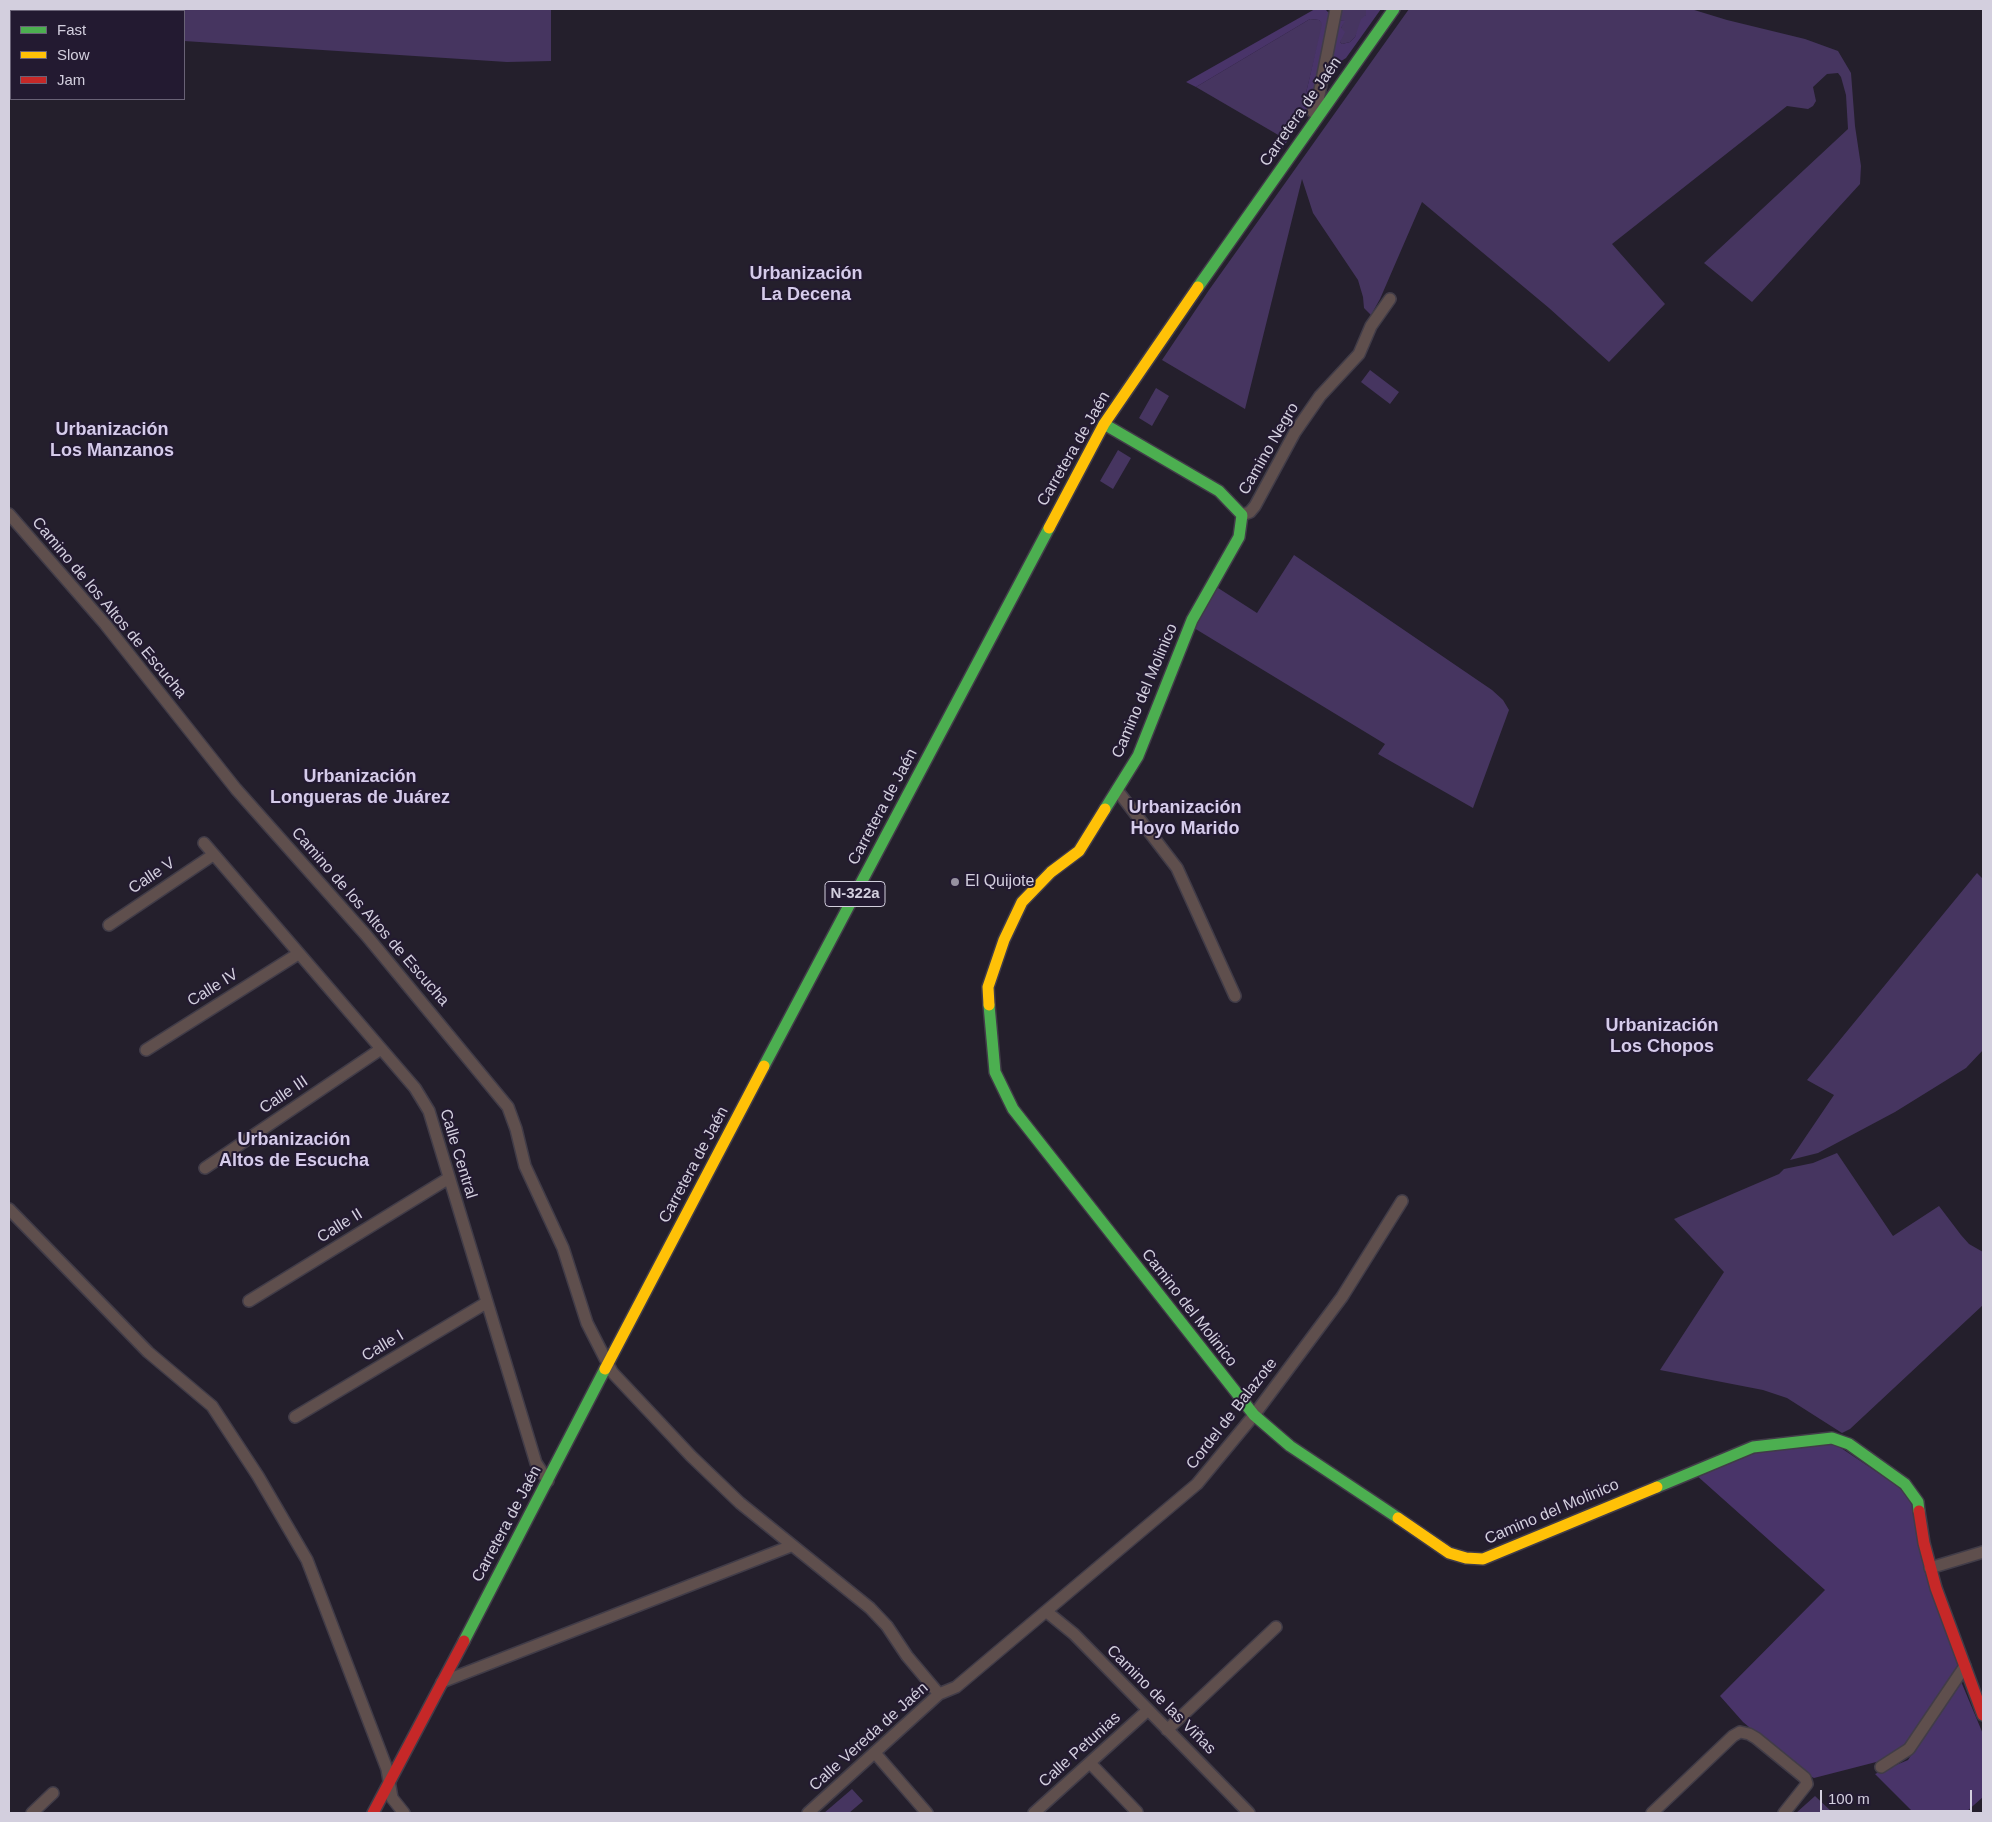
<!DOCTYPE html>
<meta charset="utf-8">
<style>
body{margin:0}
#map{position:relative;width:1992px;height:1822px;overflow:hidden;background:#241f2c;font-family:Arial,sans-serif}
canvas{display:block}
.frame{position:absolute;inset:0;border:10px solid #d3cfde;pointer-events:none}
.legend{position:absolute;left:10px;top:10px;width:175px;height:90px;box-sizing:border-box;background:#231a31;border:1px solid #696276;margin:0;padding:6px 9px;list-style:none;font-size:15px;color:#d3cfde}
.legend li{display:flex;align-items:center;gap:10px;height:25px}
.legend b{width:25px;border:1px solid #696276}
.scale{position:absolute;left:1820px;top:1790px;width:152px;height:22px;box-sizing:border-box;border:2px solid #d3cfde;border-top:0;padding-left:6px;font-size:15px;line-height:18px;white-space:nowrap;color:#d3cfde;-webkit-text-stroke:4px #231a31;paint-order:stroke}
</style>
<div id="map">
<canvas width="1992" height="1822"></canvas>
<div class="frame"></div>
<ul class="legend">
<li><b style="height:6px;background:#4caf50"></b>Fast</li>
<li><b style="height:6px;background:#ffc107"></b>Slow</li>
<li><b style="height:6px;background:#c62828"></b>Jam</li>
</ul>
<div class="scale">100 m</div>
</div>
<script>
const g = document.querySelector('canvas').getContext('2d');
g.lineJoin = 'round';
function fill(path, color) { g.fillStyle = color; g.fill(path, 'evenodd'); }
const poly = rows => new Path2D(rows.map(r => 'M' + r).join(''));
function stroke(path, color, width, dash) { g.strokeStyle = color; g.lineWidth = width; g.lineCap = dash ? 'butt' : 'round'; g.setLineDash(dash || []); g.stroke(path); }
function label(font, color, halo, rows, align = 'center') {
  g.font = font + ' Arial,sans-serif'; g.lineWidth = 4; g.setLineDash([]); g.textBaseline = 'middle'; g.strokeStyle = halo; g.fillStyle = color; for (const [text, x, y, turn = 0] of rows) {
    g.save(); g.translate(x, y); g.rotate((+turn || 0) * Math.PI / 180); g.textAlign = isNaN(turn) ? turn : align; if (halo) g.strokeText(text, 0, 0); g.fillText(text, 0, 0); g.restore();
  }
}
fill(poly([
 [65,9,551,9,551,61,507,62,184,41,184,11,63,11],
 [1339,9,1366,9,1366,15,1355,37,1350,42,1342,44,1340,42,1341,28,1344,21,1336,20],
 [1409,9,1691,9,1727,20,1805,39,1838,51,1851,73,1855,126,1861,166,1860,184,1752,302,1704,263,1848,129,1846,95,1841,77,1838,73,1827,74,1813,87,1816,101,1813,106,1808,109,1787,106,1612,244,1665,304,1609,362,1549,308,1422,202,1380,299,1371,315,1364,308,1363,297,1358,280,1313,213,1302,179,1245,409,1162,360,1209,290],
 [1310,19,1319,20,1323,24,1306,93,1311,101,1310,107,1280,136,1196,87],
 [1370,370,1399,392,1390,404,1361,382],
 [1156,388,1169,396,1152,426,1139,418],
 [1118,450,1131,458,1113,489,1100,481],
 [1294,555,1492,690,1503,700,1509,710,1473,808,1378,754,1385,744,1194,628,1215,586,1257,613],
 [1977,873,1983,879,1983,1050,1966,1068,1895,1112,1818,1153,1790,1160,1834,1095,1807,1080],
 [1837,1153,1893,1236,1939,1206,1961,1235,1969,1244,1983,1252,1983,1305,1850,1429,1842,1433,1787,1398,1763,1390,1660,1370,1724,1272,1674,1219,1779,1174,1784,1169,1813,1163],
 [852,1789,863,1801,849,1813,824,1813],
 [1815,1796,1833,1813,1796,1813]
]), '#463560');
fill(poly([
 [1315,9,1325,9,1330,14,1311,101,1306,93,1322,24,1319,20,1310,19,1196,87,1186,82],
 [1366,9,1381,9,1346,58,1335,65,1330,63,1336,20,1345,21,1341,28,1345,32,1340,42,1342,44,1350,42,1355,37,1361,19,1366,15],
 [1304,104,1310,107,1278,155,1268,155,1280,136],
 [1835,1444,1910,1494,1958,1667,1923,1725,1910,1742,1884,1760,1814,1778,1804,1773,1743,1722,1720,1696,1825,1590,1695,1474,1746,1454],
 [1960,1679,1983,1734,1983,1797,1965,1813,1914,1813,1875,1774,1908,1760]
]), '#493469');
const street = poly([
 [1313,112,1318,100,1336,9],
 [9,514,105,624,236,789,366,935,508,1107,516,1129,525,1166,563,1248,587,1323,612,1372,691,1456,740,1503,870,1608,887,1626,907,1656,939,1694],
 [1242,515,1250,512,1255,506,1295,432,1320,396,1359,354,1371,326,1390,299],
 [1117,790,1177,868,1235,996],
 [204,843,415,1088,429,1111,536,1463,548,1481],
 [109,925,213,855],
 [146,1050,298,954],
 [205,1168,381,1049],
 [9,1209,148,1352,212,1406,258,1476,307,1560,387,1769,392,1798,404,1813],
 [249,1301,449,1178],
 [295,1417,486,1303],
 [1930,1568,1983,1552],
 [1047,1612,1074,1634,1249,1813],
 [442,1682,791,1546],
 [1167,1730,1276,1627],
 [875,1753,927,1813],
 [1090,1763,1137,1812],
 [1881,1767,1909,1749,1965,1666],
 [32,1813,53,1793],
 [808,1813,939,1694,956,1687,1197,1484,1254,1415,1342,1297,1402,1201],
 [1034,1813,1148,1710],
 [1652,1813,1733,1736,1740,1732,1749,1734,1756,1738,1805,1778,1807,1784,1784,1813]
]);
const fast = poly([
 [1198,287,1394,9],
 [1104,424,1219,491,1242,515,1239,537,1192,620,1138,756,1105,809],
 [989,1005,995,1072,1013,1109,1254,1415,1290,1446,1398,1518],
 [764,1066,1049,528],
 [1657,1487,1753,1447,1832,1438,1849,1444,1905,1484,1918,1502,1919,1511],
 [464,1641,605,1369]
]);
const slow = poly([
 [1049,528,1104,424,1198,287],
 [989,1005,988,987,1004,940,1022,902,1051,872,1079,851,1105,809],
 [605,1369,764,1066],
 [1398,1518,1449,1553,1466,1558,1483,1559,1657,1487]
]);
const jam = poly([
 [1919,1511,1924,1543,1936,1588,1983,1715],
 [373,1813,464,1641]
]);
stroke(street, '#413c48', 14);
stroke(fast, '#413c48', 14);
stroke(slow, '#413c48', 14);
stroke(jam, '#413c48', 14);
stroke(street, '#5f4f4d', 11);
stroke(fast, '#4caf50', 11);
stroke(slow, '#ffc107', 11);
stroke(jam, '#c62828', 11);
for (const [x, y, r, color] of [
 [955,882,5,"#9691a0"]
]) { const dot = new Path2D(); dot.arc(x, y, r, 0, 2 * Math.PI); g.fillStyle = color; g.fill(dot); stroke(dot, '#231a31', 2); }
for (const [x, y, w] of [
 [855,894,60]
]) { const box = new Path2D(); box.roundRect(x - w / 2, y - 12.5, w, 25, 4); g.fillStyle = '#231a31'; g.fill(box); stroke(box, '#d3cfde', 1); }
label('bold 15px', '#d3cfde', null, [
 ["N-322a",855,894]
]);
label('16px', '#d3cfde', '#231a31', [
 ["Carretera de Jaén",1301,112,-55],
 ["Carretera de Jaén",1074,449,-60],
 ["Camino Negro",1269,449,-60],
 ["Camino de los Altos de Escucha",109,608,50],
 ["Camino del Molinico",1145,691,-67],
 ["Carretera de Jaén",883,807,-62],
 ["Calle V",152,876,-34],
 ["Camino de los Altos de Escucha",370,917,49],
 ["Calle IV",213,988,-32],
 ["Calle III",284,1095,-34],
 ["Calle Central",458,1154,73],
 ["Carretera de Jaén",694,1165,-62],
 ["Calle II",340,1226,-32],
 ["Camino del Molinico",1189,1308,52],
 ["Calle I",383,1346,-31],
 ["Cordel de Balazote",1232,1414,-52],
 ["Camino del Molinico",1552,1512,-23],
 ["Carretera de Jaén",507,1524,-62],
 ["Camino de las Viñas",1161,1700,45],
 ["Calle Vereda de Jaén",869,1737,-42],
 ["Calle Petunias",1080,1750,-42]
]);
label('16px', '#d3cfde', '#231a31', [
 ["El Quijote",965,882]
], 'left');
label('bold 18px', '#d5cbea', '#231a31', [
 ["Urbanización",806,274],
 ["La Decena",806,295],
 ["Urbanización",112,430],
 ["Los Manzanos",112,451],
 ["Urbanización",360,777],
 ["Longueras de Juárez",360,798],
 ["Urbanización",1185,808],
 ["Hoyo Marido",1185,829],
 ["Urbanización",1662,1026],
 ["Los Chopos",1662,1047],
 ["Urbanización",294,1140],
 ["Altos de Escucha",294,1161]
]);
</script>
